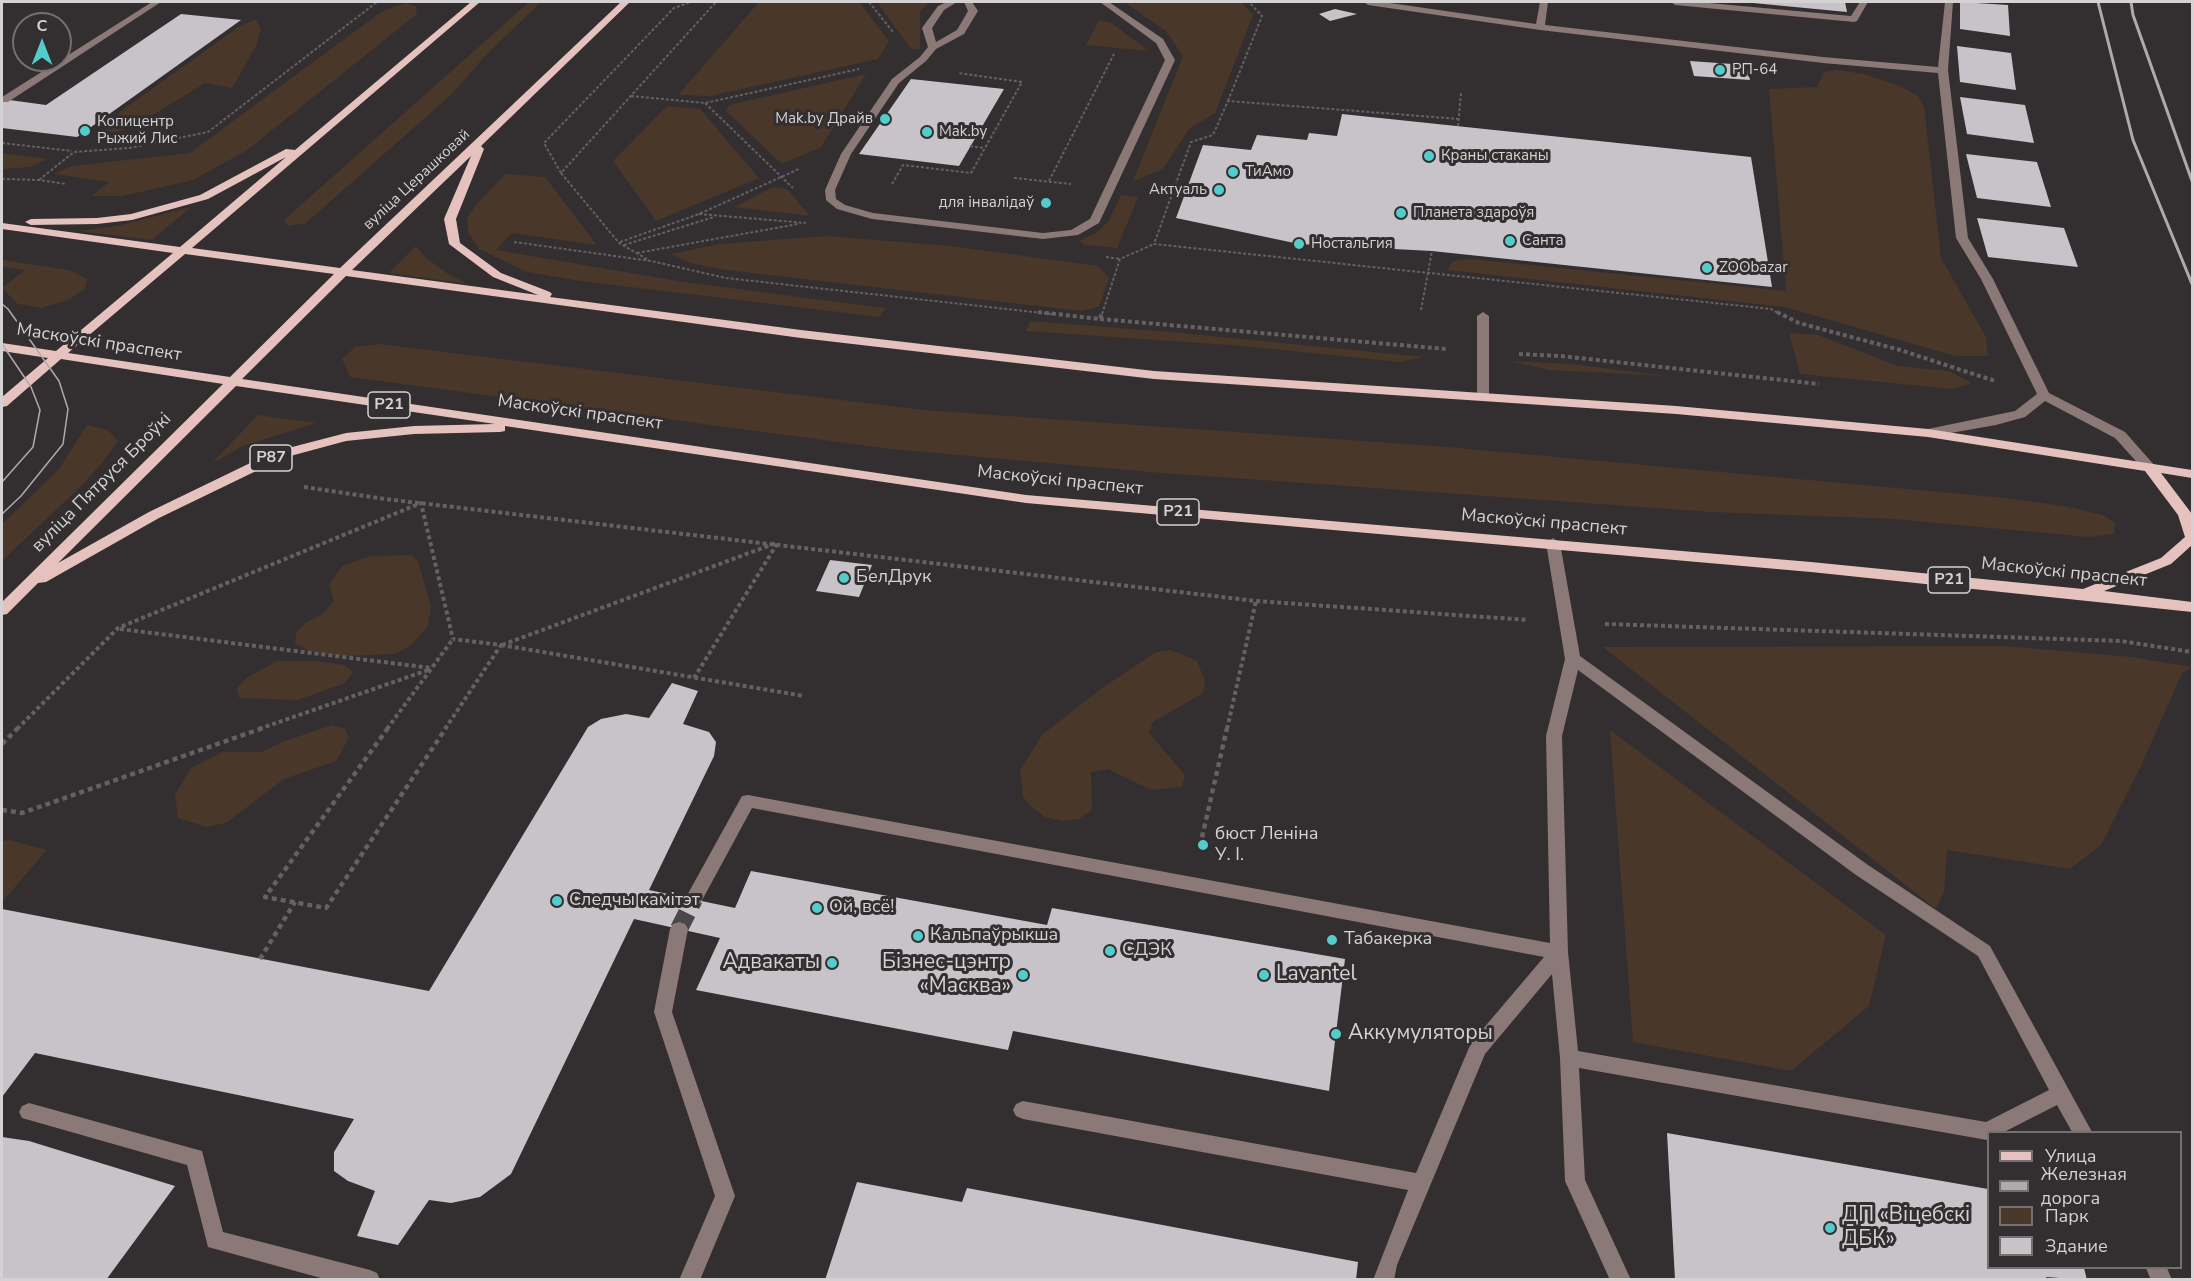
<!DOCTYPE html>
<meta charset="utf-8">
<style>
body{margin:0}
#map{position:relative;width:2194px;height:1281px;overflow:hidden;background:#332e2f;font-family:"Nunito Sans",sans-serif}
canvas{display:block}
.frame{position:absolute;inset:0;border:3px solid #d5d2d3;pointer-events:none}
.legend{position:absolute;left:1987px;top:1131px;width:195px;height:138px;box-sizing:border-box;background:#332e2f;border:2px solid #747071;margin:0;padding:8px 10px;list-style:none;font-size:18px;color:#d5d2d3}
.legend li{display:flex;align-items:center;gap:12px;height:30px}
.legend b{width:30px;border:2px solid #747071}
.north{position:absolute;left:12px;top:12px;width:60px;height:60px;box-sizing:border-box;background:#332e2f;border:2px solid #747071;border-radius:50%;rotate:0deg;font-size:16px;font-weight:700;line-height:24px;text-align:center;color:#d5d2d3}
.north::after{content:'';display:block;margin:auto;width:21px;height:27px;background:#53cdcb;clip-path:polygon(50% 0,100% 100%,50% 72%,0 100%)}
</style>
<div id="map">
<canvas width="2194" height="1281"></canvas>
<div class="frame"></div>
<ul class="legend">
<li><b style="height:8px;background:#e6c2be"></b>Улица</li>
<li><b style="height:8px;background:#afabac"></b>Железная дорога</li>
<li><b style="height:16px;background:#49372a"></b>Парк</li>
<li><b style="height:16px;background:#c7c3c8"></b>Здание</li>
</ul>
<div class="north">С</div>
</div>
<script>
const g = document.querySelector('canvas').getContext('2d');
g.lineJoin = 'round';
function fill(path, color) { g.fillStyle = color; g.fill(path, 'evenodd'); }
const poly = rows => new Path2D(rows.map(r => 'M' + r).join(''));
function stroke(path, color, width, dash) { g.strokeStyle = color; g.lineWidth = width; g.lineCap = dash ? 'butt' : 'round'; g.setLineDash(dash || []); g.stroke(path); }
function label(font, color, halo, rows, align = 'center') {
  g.font = font + ' "Nunito Sans",sans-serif'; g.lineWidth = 6; g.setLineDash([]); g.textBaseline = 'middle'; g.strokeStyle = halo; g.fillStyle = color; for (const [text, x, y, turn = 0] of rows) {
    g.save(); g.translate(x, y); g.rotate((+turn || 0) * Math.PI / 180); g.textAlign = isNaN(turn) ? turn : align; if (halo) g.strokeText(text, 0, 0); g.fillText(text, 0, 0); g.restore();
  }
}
fill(poly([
 [529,2,541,2,485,56,452,94,306,223,288,226,284,220],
 [759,2,859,2,889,41,878,59,710,96,678,95],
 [877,2,930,2,920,11,920,49,911,49],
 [1124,2,1237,2,1242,3,1253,15,1215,113,1189,129,1163,169,1133,181,1183,56,1166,31],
 [405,3,416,6,417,14,246,151,193,180,123,196,92,196,109,182,54,174,72,166,190,153,381,12],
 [255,19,261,29,256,46,232,88,205,83,135,126,114,133,103,129,121,111,237,28],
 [1098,21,1110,22,1149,51,1086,45],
 [1837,70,1864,74,1900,86,1918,96,1924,106,1941,258,1986,337,1988,356,1955,356,1785,307,1448,270,1452,261,1472,259,1786,291,1769,89,1817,87,1824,72],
 [866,74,821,147,782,164,726,111,729,105],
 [667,106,700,109,759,178,656,221,613,161],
 [2,153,48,159,30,167,4,169,2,169],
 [505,174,545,177,597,245,512,233,496,250,684,282,885,308,880,317,580,281,527,272,479,249,468,232,467,218,476,205],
 [773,187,787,189,810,216,734,207],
 [1121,195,1138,197,1117,248,1084,245,1079,241,1096,233,1109,221],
 [191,207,152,240,78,231,117,226],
 [827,236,951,246,1098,266,1109,278,1099,307,1081,311,726,270,693,264,671,254,719,244],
 [416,246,425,257,448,274,468,284,389,273],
 [2,260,69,270,87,279,85,289,68,300,42,308,18,304,2,288,25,270,2,267],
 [1030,321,1171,332,1424,357,1399,362,1243,346,1026,331],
 [1789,333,1818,335,1898,366,1948,371,1972,383,1953,389,1800,374],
 [379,344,924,410,1448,447,2006,498,2064,506,2103,515,2115,523,2114,534,2088,537,1893,519,1711,512,1149,472,891,449,350,377,342,359,355,347],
 [1510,361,1571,364,1667,376,1549,370],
 [258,415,316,423,243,446,211,464],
 [87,425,108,430,118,441,102,463,80,487,2,561,2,524,59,469],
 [411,555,418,561,431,606,428,626,410,646,395,654,348,656,317,654,295,644,296,633,305,623,321,615,334,601,329,585,342,566,370,556],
 [2004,646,2132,657,2192,667,2182,673,2142,764,2101,845,2070,869,1947,850,1944,892,1936,909,1603,647],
 [1171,650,1197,661,1205,681,1203,693,1153,722,1149,733,1185,775,1182,787,1151,790,1108,769,1091,772,1092,810,1079,819,1062,821,1045,817,1032,807,1023,797,1020,771,1042,735,1098,691,1156,652],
 [277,661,315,661,344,665,353,672,345,683,298,700,239,698,237,688,246,678],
 [332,725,345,729,349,738,336,761,284,779,226,823,206,827,178,818,175,794,191,768,223,752,261,752,282,742],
 [1610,730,1886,935,1869,1006,1791,1071,1633,1042],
 [10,840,47,850,2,902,2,841]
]), '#49372a');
fill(poly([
 [1753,2,1845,2,1847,12,1753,3],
 [1960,2,2008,5,2010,36,1960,29],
 [1335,9,1357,14,1330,21,1319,14],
 [181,14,241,20,77,137,2,128,2,99,46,105],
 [1957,46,2011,53,2016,90,1960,82],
 [1690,61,1746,65,1750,80,1694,76],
 [911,79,1004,89,959,166,859,154],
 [1960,97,2025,105,2034,143,1967,134],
 [1342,114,1751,157,1772,287,1432,251,1299,244,1176,218,1203,145,1251,150,1257,135,1307,140,1309,133,1337,136],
 [1966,154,2037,162,2051,207,1977,198],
 [1977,218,2064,228,2078,267,1988,257],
 [830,560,872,565,859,597,816,591],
 [672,683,698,691,683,724,709,732,716,742,714,756,649,890,735,908,751,871,1047,925,1052,908,1345,959,1329,1091,1013,1031,1008,1050,696,990,720,938,634,919,511,1174,480,1197,451,1203,429,1200,398,1245,357,1236,375,1191,348,1181,334,1171,334,1152,354,1119,35,1053,2,1097,2,909,429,991,588,727,601,719,626,714,649,718],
 [1667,1133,1988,1189,1988,1268,2084,1268,2087,1280,2046,1277,2047,1280,1675,1280],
 [2,1137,29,1141,175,1186,106,1280,2,1280],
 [857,1182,962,1202,967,1188,1358,1262,1356,1280,825,1280]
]), '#c7c3c8');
stroke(poly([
 [679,929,694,899]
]), '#4b4748', 18, [18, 9]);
stroke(poly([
 [869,2,893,32],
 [631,96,705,103,859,69],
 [1228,101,1262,16,1249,2],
 [705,103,793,188],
 [1459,119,1228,101,1213,135,1191,142,1154,244,1771,309,1780,314],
 [1458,126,1461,93],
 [2,143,72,151],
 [970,146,984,148],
 [561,173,544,143,674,8,691,2],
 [1014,178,1071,184],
 [2,179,39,180,66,184],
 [39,180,74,152,129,148,208,132,377,2],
 [1049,181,1115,52],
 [892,184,903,165,971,173,1022,82,958,73],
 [1149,192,1184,196],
 [699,214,806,223],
 [514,242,651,261,726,278,1052,314],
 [620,242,699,214,799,169],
 [624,245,714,217],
 [637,253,798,224],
 [1106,257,1120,259],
 [647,259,619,243,561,173,716,2],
 [1421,310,1432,251],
 [1102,314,1120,259,1154,244]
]), '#656061', 2, [3, 2]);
stroke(poly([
 [1038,312,1100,319,1102,312],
 [1777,312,1799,323,1900,350,1995,381],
 [1100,319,1446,349],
 [1519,354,1560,356,1819,384],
 [304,487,385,499,1256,601,1528,620],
 [1605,624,2121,641,2192,652],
 [120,629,431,668],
 [501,645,804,696],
 [502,645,776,543],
 [694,678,777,544],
 [17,729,118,628,421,503,453,639],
 [259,729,431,669],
 [387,729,453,639],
 [445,729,501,645,453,639],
 [1227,729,1256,601]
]), '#656061', 4, [4, 3]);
stroke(poly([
 [388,728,265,897,326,908,446,728],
 [2,744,18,728],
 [2,810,22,813,263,728],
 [1200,846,1227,728],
 [260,959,295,902]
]), '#656061', 4.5, [5, 4]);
fill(poly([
 [152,2,161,2,8,102,2,102,2,97,152,2],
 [947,2,957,2,944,10,932,28,936,42,957,30,968,11,964,2,972,2,978,11,964,34,936,49,926,61,899,83,851,154,835,190,836,199,845,205,873,213,1043,233,1071,230,1090,219,1165,60,1156,43,1100,2,1109,2,1163,39,1175,60,1099,223,1078,235,1043,239,872,219,837,209,826,200,825,190,841,154,892,79,920,57,928,47,922,28,938,6,947,2],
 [1364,2,1383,2,1536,24,1540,2,1548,2,1545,25,1823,57,1938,67,1945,2,1953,2,1948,70,1968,238,1993,279,2049,393,2125,432,2156,467,2154,470,2144,470,2115,438,2045,401,2025,417,1996,425,1928,437,1921,433,1928,429,2015,411,2037,394,1981,279,1956,238,1938,73,1823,63,1540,30,1368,5,1364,2],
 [1671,2,1698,2,1851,16,1860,2,1868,2,1857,21,1854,22,1675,5,1671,2],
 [1483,312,1489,316,1489,396,1483,400,1477,396,1477,316,1483,312],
 [1553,538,1560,543,1580,656,1868,865,1990,946,2092,1132,2072,1132,2057,1105,2004,1132,1988,1132,1987,1140,1579,1068,1585,1180,1631,1280,1610,1280,1565,1181,1560,1058,1552,974,1485,1054,1397,1265,1394,1280,1373,1280,1408,1190,1023,1119,1016,1116,1013,1110,1016,1104,1023,1101,1416,1173,1471,1043,1544,957,752,808,700,904,694,906,688,904,685,899,742,796,748,795,1550,943,1546,736,1565,659,1546,543,1553,538],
 [1578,670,1856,875,1978,956,2049,1090,1986,1122,1578,1051,1568,952,1562,736,1578,670],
 [679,922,685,924,688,929,672,1012,735,1196,700,1280,679,1280,715,1196,654,1012,670,929,673,924,679,922],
 [29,1103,202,1151,223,1232,370,1270,377,1273,380,1280,328,1280,208,1247,187,1165,22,1118,19,1112,22,1106,29,1103],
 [2146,1268,2167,1268,2172,1280,2151,1280,2146,1268]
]), '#8a7977');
fill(poly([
 [471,2,480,2,192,248,340,268,621,2,630,2,481,146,484,149,456,219,460,243,501,273,550,292,552,294,550,297,801,330,1154,371,1676,406,1928,429,2192,470,2192,478,2161,473,2192,514,2192,545,2171,564,2104,591,2192,602,2192,612,1811,572,1026,503,505,426,505,431,500,432,414,434,346,441,283,458,159,518,46,582,38,583,7,614,2,615,2,602,223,384,61,359,7,406,2,407,2,397,48,358,2,351,2,343,56,351,173,253,2,229,2,223,180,247,286,157,208,199,132,220,97,224,31,225,25,222,31,219,97,218,131,214,200,195,286,149,295,150,471,2],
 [471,156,444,219,449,244,493,277,538,295,352,270,471,156],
 [185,254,334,274,230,377,68,353,185,254],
 [346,276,801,338,1154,379,1676,414,1928,437,2145,471,2178,515,2185,537,2161,558,2083,589,1811,562,1026,495,242,379,346,276],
 [236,386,495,424,414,426,346,433,273,452,149,512,58,563,236,386]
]), '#e6c2be');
stroke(poly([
 [2,304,8,309,59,381,68,409,63,444,21,496,2,514],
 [2,344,31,387,40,410,33,447,2,482]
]), '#afabac', 1.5);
stroke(poly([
 [2098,2,2133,140,2192,284],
 [2131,2,2133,15,2192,181]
]), '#afabac', 3);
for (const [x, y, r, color] of [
 [1720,70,6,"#53cdcb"],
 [885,119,6,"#53cdcb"],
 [85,131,6,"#53cdcb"],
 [927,132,6,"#53cdcb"],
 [1429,156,6,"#53cdcb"],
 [1233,172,6,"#53cdcb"],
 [1219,190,6,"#53cdcb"],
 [1046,203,6,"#53cdcb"],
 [1401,213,6,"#53cdcb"],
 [1510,241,6,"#53cdcb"],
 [1299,244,6,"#53cdcb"],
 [1707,268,6,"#53cdcb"],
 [844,578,6,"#53cdcb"],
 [1203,845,6,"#53cdcb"],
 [557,901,6,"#53cdcb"],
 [817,908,6,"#53cdcb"],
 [918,936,6,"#53cdcb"],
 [1332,940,6,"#53cdcb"],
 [1110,951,6,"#53cdcb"],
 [832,963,6,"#53cdcb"],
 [1023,975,6,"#53cdcb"],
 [1264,975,6,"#53cdcb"],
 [1336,1034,6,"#53cdcb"],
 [1830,1228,6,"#53cdcb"]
]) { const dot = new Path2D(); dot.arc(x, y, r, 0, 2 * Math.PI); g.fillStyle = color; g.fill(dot); stroke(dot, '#332e2f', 2); }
label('15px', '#d5d2d3', '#332e2f', [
 ["РП-64",1732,70],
 ["Маk.by Драйв",873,119,"right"],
 ["Копицентр",97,122],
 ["Рыжий Лис",97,139],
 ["Mak.by",939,132],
 ["Краны стаканы",1441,156],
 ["ТиАмо",1245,172],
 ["Актуаль",1207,190,"right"],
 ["для інвалідаў",1034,203,"right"],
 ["Планета здароўя",1413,213],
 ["Санта",1522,241],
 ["Ностальгия",1311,244],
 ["ZOObazar",1719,268]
], 'left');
label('15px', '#d5d2d3', '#332e2f', [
 ["вуліца Церашковай",417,180,-43]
]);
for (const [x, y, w] of [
 [389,405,42],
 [271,458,42],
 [1178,512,42],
 [1949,580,42]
]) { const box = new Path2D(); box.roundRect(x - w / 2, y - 13, w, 26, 4.5); g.fillStyle = '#332e2f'; g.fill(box); stroke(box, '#d5d2d3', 1.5); }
label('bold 16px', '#d5d2d3', null, [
 ["Р21",389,405],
 ["Р87",271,458],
 ["Р21",1178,512],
 ["Р21",1949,580]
]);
label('18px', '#d5d2d3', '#332e2f', [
 ["Маскоўскі праспект",99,343,9],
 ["Маскоўскі праспект",580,413,8],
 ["Маскоўскі праспект",1060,481,6],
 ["вуліца Пятруся Броўкі",102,483,-45],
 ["Маскоўскі праспект",1544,523,5],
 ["Маскоўскі праспект",2064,573,6]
]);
label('18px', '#d5d2d3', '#332e2f', [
 ["БелДрук",856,578],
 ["бюст Леніна",1215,835],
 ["У. І.",1215,856],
 ["Следчы камітэт",569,901],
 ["Ой, всё!",829,908],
 ["Кальпаўрыкша",930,936],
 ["Табакерка",1344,940],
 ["СДЭК",1122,951]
], 'left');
label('21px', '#d5d2d3', '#332e2f', [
 ["Адвакаты",820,963,"right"],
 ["Бізнес-цэнтр",1011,963,"right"],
 ["«Масква»",1011,987,"right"],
 ["Lavantel",1276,975],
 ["Аккумуляторы",1348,1034],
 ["ДП «Віцебскі",1842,1216],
 ["ДБК»",1842,1240]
], 'left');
</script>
